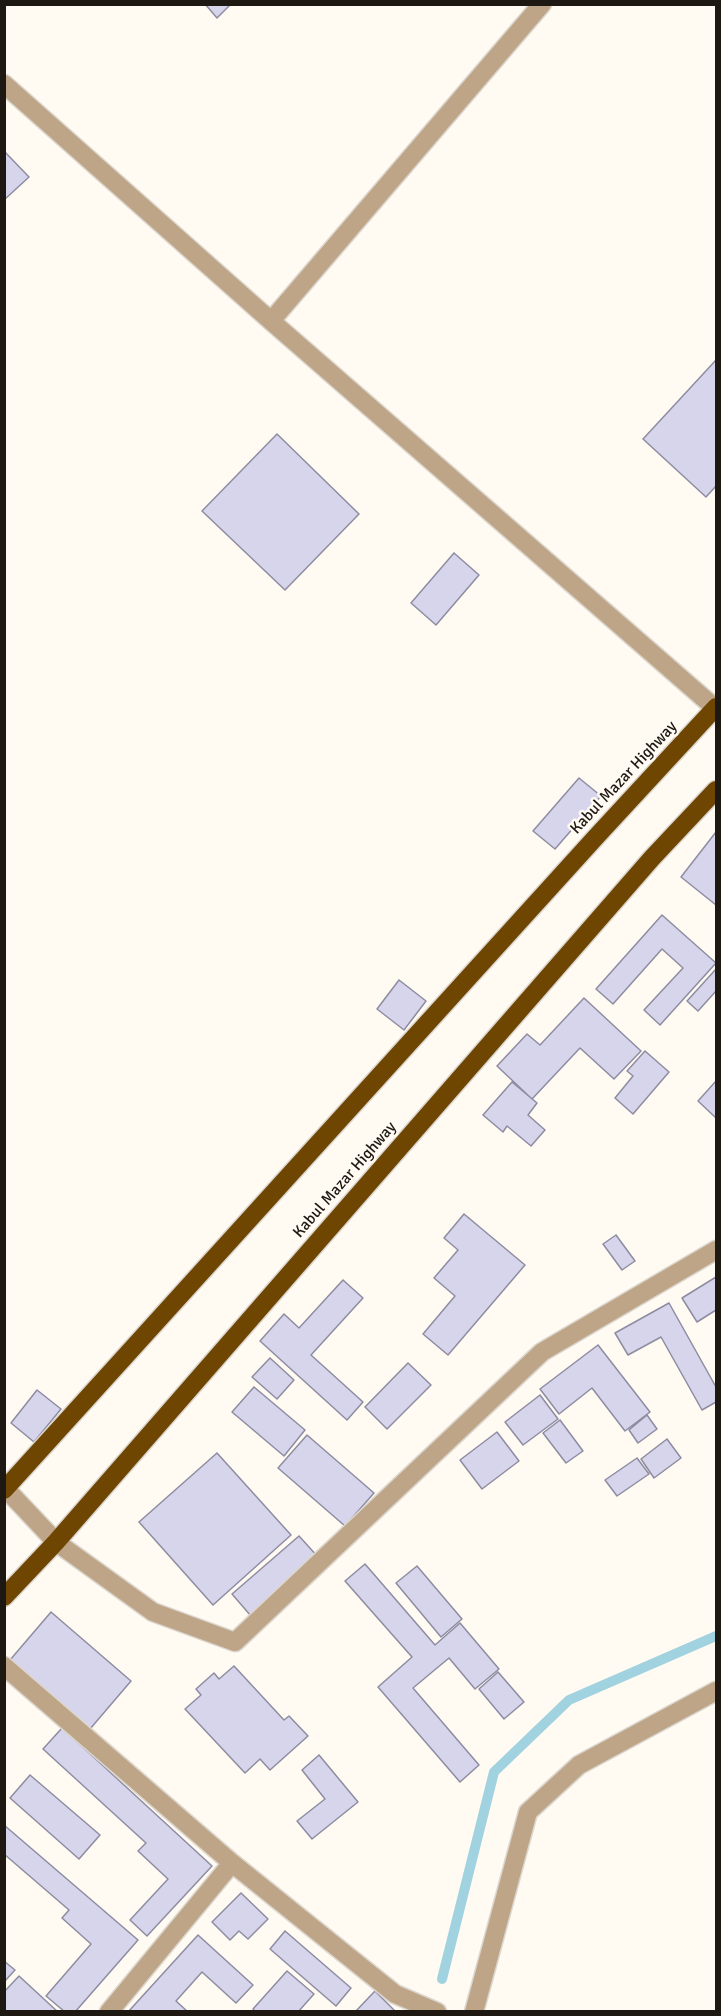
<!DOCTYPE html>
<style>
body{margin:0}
#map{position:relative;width:721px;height:2016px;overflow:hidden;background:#fffaf2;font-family:Signika,sans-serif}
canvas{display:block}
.frame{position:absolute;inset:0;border:6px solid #1d1912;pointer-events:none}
</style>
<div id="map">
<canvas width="721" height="2016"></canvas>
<div class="frame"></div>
</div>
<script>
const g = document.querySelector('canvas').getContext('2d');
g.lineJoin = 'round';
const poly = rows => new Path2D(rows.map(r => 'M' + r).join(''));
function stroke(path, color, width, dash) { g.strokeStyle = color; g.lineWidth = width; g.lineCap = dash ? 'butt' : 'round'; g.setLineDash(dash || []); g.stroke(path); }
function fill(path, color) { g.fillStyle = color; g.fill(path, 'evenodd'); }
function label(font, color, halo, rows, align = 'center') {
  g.font = font + ' Signika,sans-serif'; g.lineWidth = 5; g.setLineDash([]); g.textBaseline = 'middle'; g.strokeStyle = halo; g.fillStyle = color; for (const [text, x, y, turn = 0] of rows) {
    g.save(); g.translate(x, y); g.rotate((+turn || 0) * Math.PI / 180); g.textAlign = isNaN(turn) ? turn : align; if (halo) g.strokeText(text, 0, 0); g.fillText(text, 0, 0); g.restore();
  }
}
stroke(poly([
 [442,1979,494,1772,569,1700,716,1636]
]), '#a1d2df', 10);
const building = poly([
 [205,4,231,4,217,18,205,4],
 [4,151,29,177,4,200,4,151],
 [716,360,716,486,706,497,643,439,716,360],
 [277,434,359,514,285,590,202,511,277,434],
 [454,553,479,575,436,625,411,603,454,553],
 [579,778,601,796,555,849,533,831,579,778],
 [716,832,716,905,681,877,716,832],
 [662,915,716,963,660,1025,644,1010,683,968,662,949,613,1004,596,989,662,915],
 [716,969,716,991,698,1011,687,1001,716,969],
 [399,980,426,1001,404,1030,377,1009,399,980],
 [584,998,641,1051,614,1079,580,1048,532,1099,497,1066,527,1034,540,1045,584,998],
 [645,1051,669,1072,633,1114,615,1098,633,1076,627,1071,645,1051],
 [716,1081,716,1118,698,1101,716,1081],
 [512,1082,537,1103,528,1115,545,1130,531,1146,507,1126,503,1132,483,1115,512,1082],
 [464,1214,525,1265,448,1355,423,1334,455,1296,434,1278,458,1250,444,1238,464,1214],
 [616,1235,635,1261,622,1270,603,1244,616,1235],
 [716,1277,716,1310,697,1322,682,1298,716,1277],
 [343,1280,363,1298,311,1355,363,1402,347,1420,260,1341,284,1314,299,1328,343,1280],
 [669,1303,716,1387,716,1402,702,1410,661,1337,628,1355,615,1333,669,1303],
 [598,1345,650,1412,625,1431,592,1388,559,1414,540,1389,598,1345],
 [270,1358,294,1380,277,1399,252,1377,270,1358],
 [408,1363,431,1385,387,1429,365,1407,408,1363],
 [254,1387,305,1430,284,1456,232,1412,254,1387],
 [37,1390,61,1409,34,1442,11,1423,37,1390],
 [540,1395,558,1419,523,1445,505,1422,540,1395],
 [647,1415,657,1429,638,1443,629,1430,647,1415],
 [560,1420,583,1451,566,1463,543,1433,560,1420],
 [497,1432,519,1461,482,1489,460,1460,497,1432],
 [307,1435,374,1493,345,1526,278,1468,307,1435],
 [667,1439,681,1458,654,1478,641,1459,667,1439],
 [217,1453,291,1535,213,1605,139,1522,217,1453],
 [637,1458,649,1474,617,1496,605,1480,637,1458],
 [299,1536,319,1558,251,1616,232,1594,299,1536],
 [365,1564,435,1645,460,1623,499,1669,475,1689,449,1658,413,1688,479,1765,460,1782,378,1687,412,1657,345,1581,365,1564],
 [417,1566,462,1619,441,1637,396,1583,417,1566],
 [51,1612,131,1681,90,1729,10,1660,51,1612],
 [234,1666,284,1720,289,1716,308,1736,270,1770,260,1759,245,1773,185,1709,201,1695,196,1689,214,1673,219,1679,234,1666],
 [498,1672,524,1702,504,1719,479,1689,498,1672],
 [62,1728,212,1866,147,1936,130,1920,168,1879,138,1851,146,1843,43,1749,62,1728],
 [319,1755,358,1802,312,1839,297,1821,325,1799,302,1770,319,1755],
 [30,1775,100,1835,79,1859,10,1798,30,1775],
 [4,1825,138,1940,75,2012,65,2012,46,1996,91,1944,62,1918,69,1910,4,1854,4,1825],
 [241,1893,268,1919,248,1939,239,1931,230,1940,212,1922,241,1893],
 [285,1931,351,1988,336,2006,270,1949,285,1931],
 [198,1935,253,1985,236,2003,202,1972,176,2001,188,2012,128,2012,198,1935],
 [4,1961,15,1970,4,1982,4,1961],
 [287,1971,314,1994,298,2012,256,2012,253,2009,287,1971],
 [19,1976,58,2012,4,2012,4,1992,19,1976],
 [375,1991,396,2012,355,2012,375,1991]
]);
fill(building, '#d7d5eb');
stroke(building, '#8e8ca1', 1.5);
const street = poly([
 [4,84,271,321,715,708],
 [271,321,542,4],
 [4,1487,56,1542,153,1612,235,1642,542,1352,716,1250],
 [4,1666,232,1863,395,1994,437,2012],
 [109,2012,232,1863],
 [474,2012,528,1812,579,1765,716,1691]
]);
const highway = poly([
 [4,1490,595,838,716,707],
 [4,1597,56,1542,652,858,716,790]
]);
stroke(street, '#dbd6ce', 21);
stroke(highway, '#dbd6ce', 21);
stroke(street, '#bea587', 18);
stroke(highway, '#6e4602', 18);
label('16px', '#1d1912', '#fffaf2', [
 ["Kabul Mazar Highway",624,778,-47],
 ["Kabul Mazar Highway",345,1180,-49]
]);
</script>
